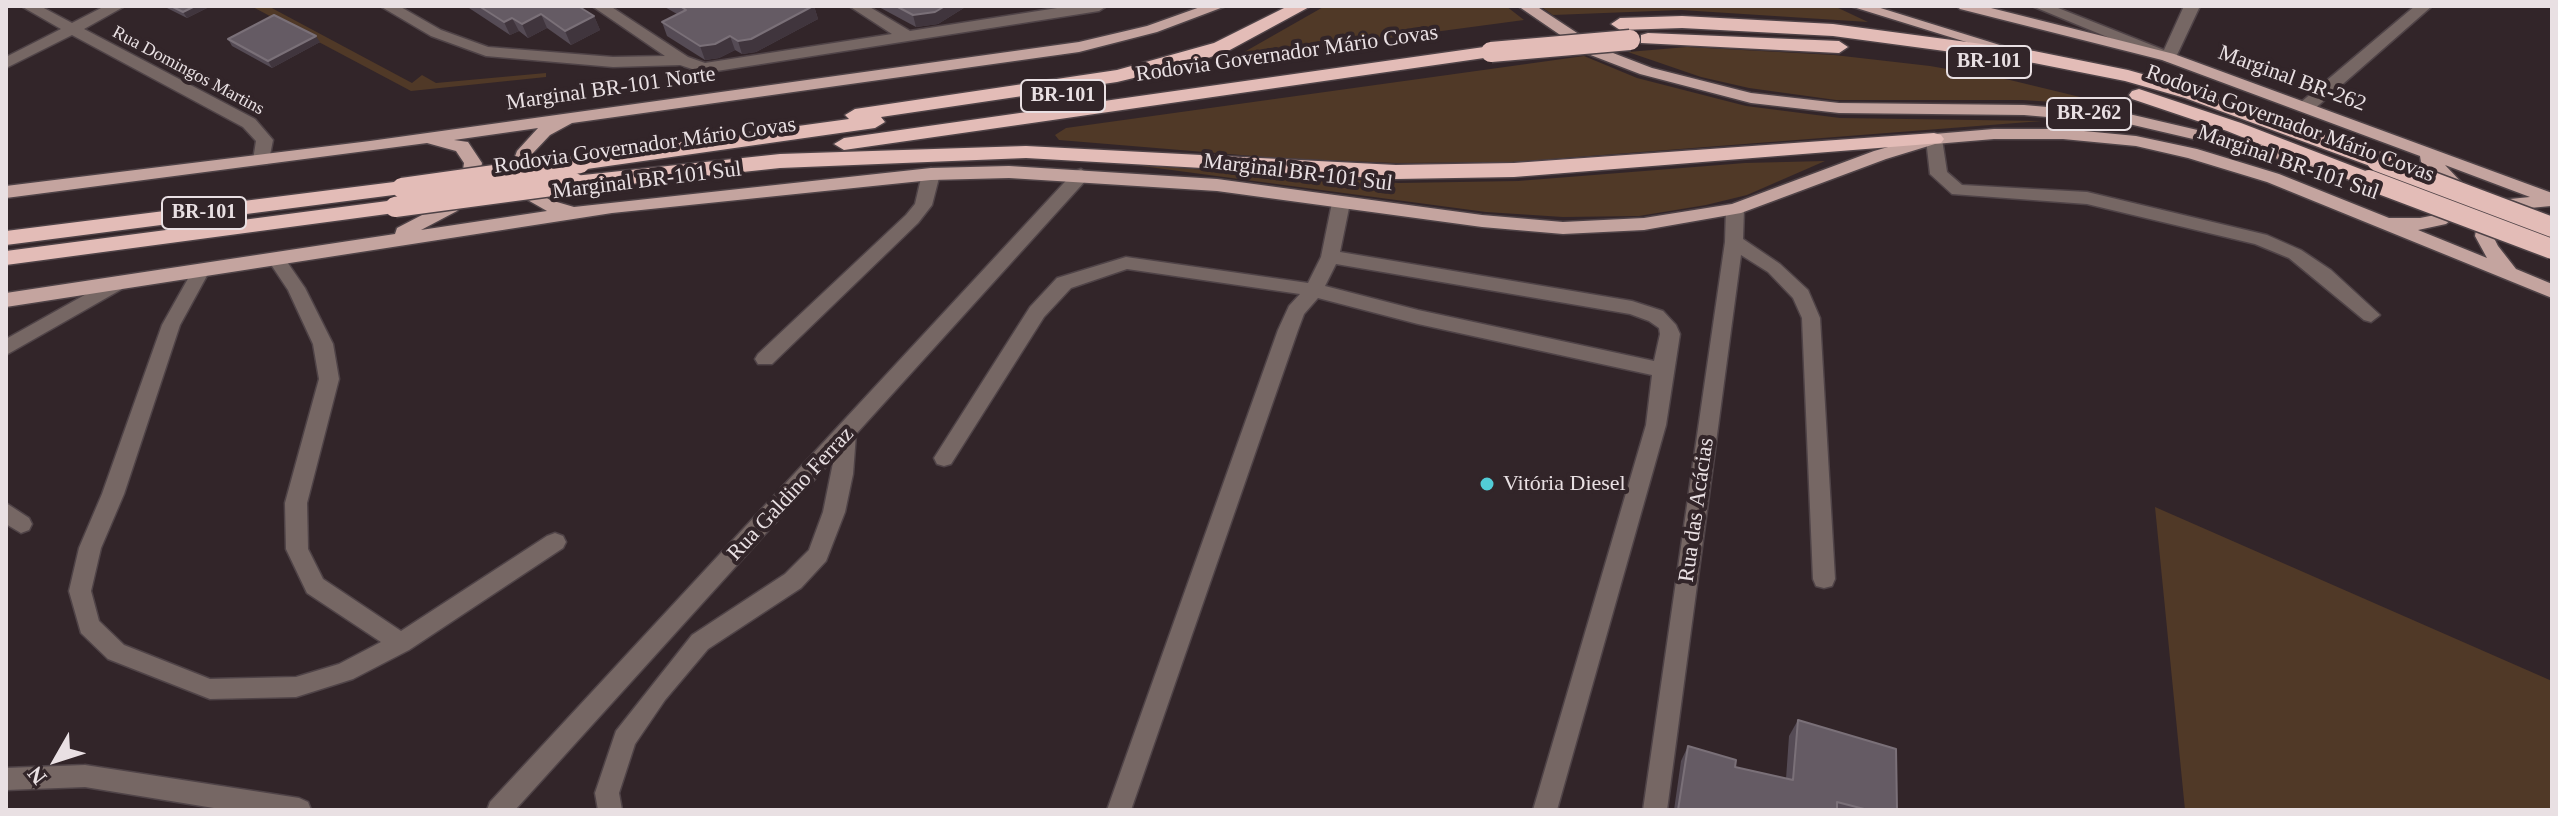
<!DOCTYPE html>
<meta charset="utf-8">
<style>
body{margin:0}
#map{position:relative;width:2558px;height:816px;overflow:hidden;background:#322529;font-family:"Times New Roman",serif}
canvas{display:block}
.frame{position:absolute;inset:0;border:8px solid #e9e0e3;pointer-events:none}
.north{position:absolute;left:16px;top:720px;width:80px;height:80px;-webkit-text-stroke:6px #322529;paint-order:stroke;rotate:231deg;font-size:22px;font-weight:700;line-height:32px;text-align:center;color:#e9e0e3}
.north::after{content:'';display:block;margin:auto;width:28px;height:36px;background:#e9e0e3;clip-path:polygon(50% 0,100% 100%,50% 72%,0 100%)}
</style>
<div id="map">
<canvas width="2558" height="816"></canvas>
<div class="frame"></div>
<div class="north">N</div>
</div>
<script>
const g = document.querySelector('canvas').getContext('2d');
g.lineJoin = 'round';
function fill(path, color) { g.fillStyle = color; g.fill(path, 'evenodd'); }
const poly = rows => new Path2D(rows.map(r => 'M' + r).join(''));
function stroke(path, color, width, dash) { g.strokeStyle = color; g.lineWidth = width; g.lineCap = dash ? 'butt' : 'round'; g.setLineDash(dash || []); g.stroke(path); }
function label(font, color, halo, rows, align = 'center') {
  g.font = font + ' "Times New Roman",serif'; g.lineWidth = 8; g.setLineDash([]); g.textBaseline = 'middle'; g.strokeStyle = halo; g.fillStyle = color; for (const [text, x, y, turn = 0] of rows) {
    g.save(); g.translate(x, y); g.rotate((+turn || 0) * Math.PI / 180); g.textAlign = isNaN(turn) ? turn : align; if (halo) g.strokeText(text, 0, 0); g.fillText(text, 0, 0); g.restore();
  }
}
fill(poly([
 [251,6,268,6,412,83,422,75,436,83,546,73,546,77,411,91],
 [1325,6,1506,6,1524,20,1232,59],
 [1540,6,1834,6,1868,22,1681,10,1553,15],
 [1687,47,1834,55,1930,66,2010,80,2117,106,2022,100,1836,100,1749,88,1701,77,1628,52],
 [1584,56,1637,78,1746,106,1840,118,2042,121,1512,162,1396,163,1277,158,1059,140,1055,135,1066,128],
 [1825,161,1747,195,1706,205,1639,216,1563,217,1486,212,1134,165,1399,183,1518,181,1745,163],
 [2155,507,2552,681,2552,810,2185,810]
]), '#503927');
const minor = poly([
 [21,6,40,6,72,23,105,6,125,6,84,29,255,119,273,140,269,160,267,164,255,164,253,160,256,141,243,127,72,35,6,68,6,57,61,29,21,6],
 [380,6,399,6,441,30,488,47,613,57,665,56,592,6,610,6,688,57,705,63,892,34,849,6,868,6,910,31,1070,6,1107,6,1099,11,704,73,680,65,613,67,486,56,431,36,380,6],
 [2032,6,2053,6,2164,50,2184,6,2200,6,2176,57,2168,62,2032,6],
 [2415,6,2432,6,2312,111,2300,111,2300,103,2415,6],
 [1934,134,1942,139,1947,172,1962,185,2087,192,2267,235,2301,250,2331,270,2380,315,2371,322,2364,320,2289,258,2255,244,2087,204,1952,194,1930,174,1926,139,1934,134],
 [931,168,940,174,932,205,918,223,772,364,758,364,755,359,758,354,906,215,915,204,922,174,931,168],
 [1081,169,1090,175,1087,179,856,434,853,474,845,512,826,561,801,588,708,649,665,700,635,744,619,793,622,810,598,810,595,793,616,731,692,635,785,574,809,550,823,512,834,458,515,810,487,810,490,802,1075,171,1081,169],
 [1341,197,1350,203,1340,252,1632,301,1663,311,1676,325,1680,334,1666,425,1557,810,1533,810,1646,425,1652,375,1418,324,1318,298,1304,314,1298,330,1131,810,1107,810,1278,330,1289,306,1300,294,1127,269,1071,288,1044,317,951,464,944,466,937,464,934,458,1030,307,1057,278,1126,257,1308,283,1321,257,1332,203,1341,197],
 [1336,264,1630,314,1649,321,1659,328,1660,334,1654,361,1418,310,1325,286,1336,264],
 [1735,203,1744,209,1743,239,1780,264,1808,290,1820,318,1835,579,1832,586,1824,588,1816,586,1813,579,1802,318,1793,298,1768,272,1741,255,1667,810,1643,810,1725,242,1726,209,1735,203],
 [277,254,283,256,305,288,333,344,339,379,307,503,308,549,323,579,401,631,547,536,555,533,563,536,566,542,563,548,409,650,353,679,296,697,210,699,108,659,81,633,69,591,79,548,102,494,162,325,194,268,200,266,209,272,180,325,124,494,101,548,91,591,99,621,124,645,210,679,296,677,339,664,381,642,307,593,286,549,285,503,319,379,313,344,288,290,268,260,277,254],
 [115,278,124,284,122,289,6,355,6,339,115,278],
 [6,503,29,518,32,524,29,530,21,533,6,524,6,503],
 [85,765,299,798,308,802,311,810,226,810,85,787,6,790,6,768,85,765]
]);
const major = poly([
 [1203,6,1226,6,1157,32,1079,52,572,123,550,135,533,153,527,173,532,188,550,200,574,207,931,168,1009,166,1217,179,1482,215,1563,222,1644,218,1732,204,1874,151,1934,134,1994,129,2063,129,2136,136,2197,149,2279,174,2389,218,2420,218,2435,215,2446,208,2449,199,2446,186,2421,162,2420,156,2162,60,1960,9,1957,6,1983,6,2174,54,2552,193,2551,206,2509,210,2493,223,2493,236,2498,246,2516,269,2552,284,2552,298,2267,182,2188,158,2136,146,2063,139,1994,139,1935,144,1886,159,1741,213,1644,230,1563,234,1482,227,1217,191,1009,178,931,180,612,213,6,307,6,293,395,234,397,228,445,203,461,183,464,163,456,151,427,143,6,198,6,186,370,141,1079,42,1147,26,1203,6],
 [538,128,517,151,509,173,519,195,547,211,421,230,457,211,478,184,482,163,468,142,454,140,538,128],
 [2445,165,2530,197,2500,200,2486,207,2478,218,2475,236,2487,258,2418,230,2446,224,2462,211,2467,199,2463,184,2445,165],
 [1518,6,1536,6,1600,48,1652,68,1751,93,1839,103,2024,105,2129,114,2317,158,2326,163,2317,168,2129,124,2024,115,1839,113,1751,103,1640,74,1588,54,1518,6],
 [1850,6,1874,6,2019,51,2011,56,2005,54,1850,6]
]);
const highway = poly([
 [1288,6,1311,6,1228,51,1188,65,1117,82,881,117,885,122,875,128,580,170,570,163,580,156,849,119,845,115,855,109,1117,70,1214,43,1288,6],
 [1682,16,1833,24,2034,51,2128,70,2199,90,2384,156,2387,161,2384,166,2370,166,2185,98,2125,81,2034,63,1833,36,1682,28,1620,30,1611,24,1620,18,1682,16],
 [1648,33,1839,41,1848,47,1839,53,1641,43,1641,35,1648,33],
 [1491,46,1500,52,1498,56,844,150,834,144,844,138,1491,46],
 [2139,89,2241,123,2376,175,2379,180,2376,185,2362,185,2227,131,2132,99,2129,95,2132,91,2139,89],
 [1934,133,1941,135,1944,139,1941,143,1514,177,1396,179,1026,158,780,168,574,190,564,183,574,176,780,154,1026,146,1396,165,1514,163,1934,133],
 [402,181,409,183,412,188,409,193,6,245,6,231,402,181],
 [395,200,402,202,406,207,402,212,6,265,6,251,395,200]
]);
stroke(minor, '#4f4347', 3);
stroke(major, '#4f4347', 3);
stroke(highway, '#4f4347', 3);
fill(minor, '#766764');
fill(major, '#c4a49f');
fill(highway, '#e3bcb7');
const highwayBridge = poly([
 [1491,52,1630,40],
 [2377,161,2552,227],
 [2369,180,2552,249],
 [402,188,580,163],
 [395,207,574,183]
]);
stroke(highwayBridge, '#4f4347', 23, []);
stroke(highwayBridge, '#e3bcb7', 20);
fill(poly([
 [163,6,211,6,187,18],
 [466,6,578,6,594,16,600,30,571,45,547,28,528,38,519,31,510,35],
 [663,6,814,6,818,19,756,52,742,54,735,50,719,58,705,60,667,36,662,22,677,14],
 [877,6,967,6,938,24,916,27],
 [228,39,320,42,272,68,232,46],
 [1798,720,1897,810,1674,810,1681,761,1688,746,1735,767,1786,779,1789,736]
]), '#554b55');
fill(poly([
 [195,6,211,6,187,18,183,12],
 [813,6,814,6,818,19,756,52,742,54,738,41],
 [945,6,967,6,938,24,916,27,913,15],
 [541,14,547,28,528,38,522,24],
 [594,16,600,30,571,45,565,31],
 [512,18,519,31,510,35,504,22],
 [316,36,320,42,272,68,268,61],
 [730,36,735,50,719,58,705,60,700,46]
]), '#40353d');
const building = poly([
 [171,6,195,6,183,12,171,6],
 [479,6,578,6,594,16,565,31,541,14,522,24,512,18,504,22,479,6],
 [680,6,813,6,751,39,738,41,730,36,715,44,700,46,662,22,686,10,680,6],
 [896,6,945,6,935,12,913,15,896,6],
 [274,15,316,36,268,61,228,39,274,15],
 [1798,720,1896,749,1897,810,1868,810,1837,802,1837,810,1678,810,1688,746,1736,760,1735,767,1793,780,1798,720]
]);
fill(building, '#655b64');
stroke(building, '#7a7078', 2);
for (const [x, y, r, color] of [
 [1487,484,8,"#52ccd6"]
]) { const dot = new Path2D(); dot.arc(x, y, r, 0, 2 * Math.PI); g.fillStyle = color; g.fill(dot); stroke(dot, '#322529', 3); }
label('18px', '#e9e0e3', '#322529', [
 ["Rua Domingos Martins",188,71,28]
]);
for (const [x, y, w] of [
 [1989,62,84],
 [1063,96,84],
 [2089,114,84],
 [204,213,84]
]) { const box = new Path2D(); box.roundRect(x - w / 2, y - 16, w, 32, 6); g.fillStyle = '#322529'; g.fill(box); stroke(box, '#e9e0e3', 2); }
label('bold 20px', '#e9e0e3', null, [
 ["BR-101",1989,62],
 ["BR-101",1063,96],
 ["BR-262",2089,114],
 ["BR-101",204,213]
]);
label('22px', '#e9e0e3', '#322529', [
 ["Rodovia Governador Mário Covas",1287,54,-8],
 ["Marginal BR-262",2292,79,20],
 ["Marginal BR-101 Norte",611,89,-8],
 ["Rodovia Governador Mário Covas",2290,124,20],
 ["Rodovia Governador Mário Covas",645,146,-8],
 ["Marginal BR-101 Sul",2288,163,19],
 ["Marginal BR-101 Sul",1298,173,7],
 ["Marginal BR-101 Sul",647,181,-7],
 ["Rua Galdino Ferraz",791,494,-47],
 ["Rua das Acácias",1697,510,-82]
]);
label('22px', '#e9e0e3', '#322529', [
 ["Vitória Diesel",1503,484]
], 'left');
</script>
